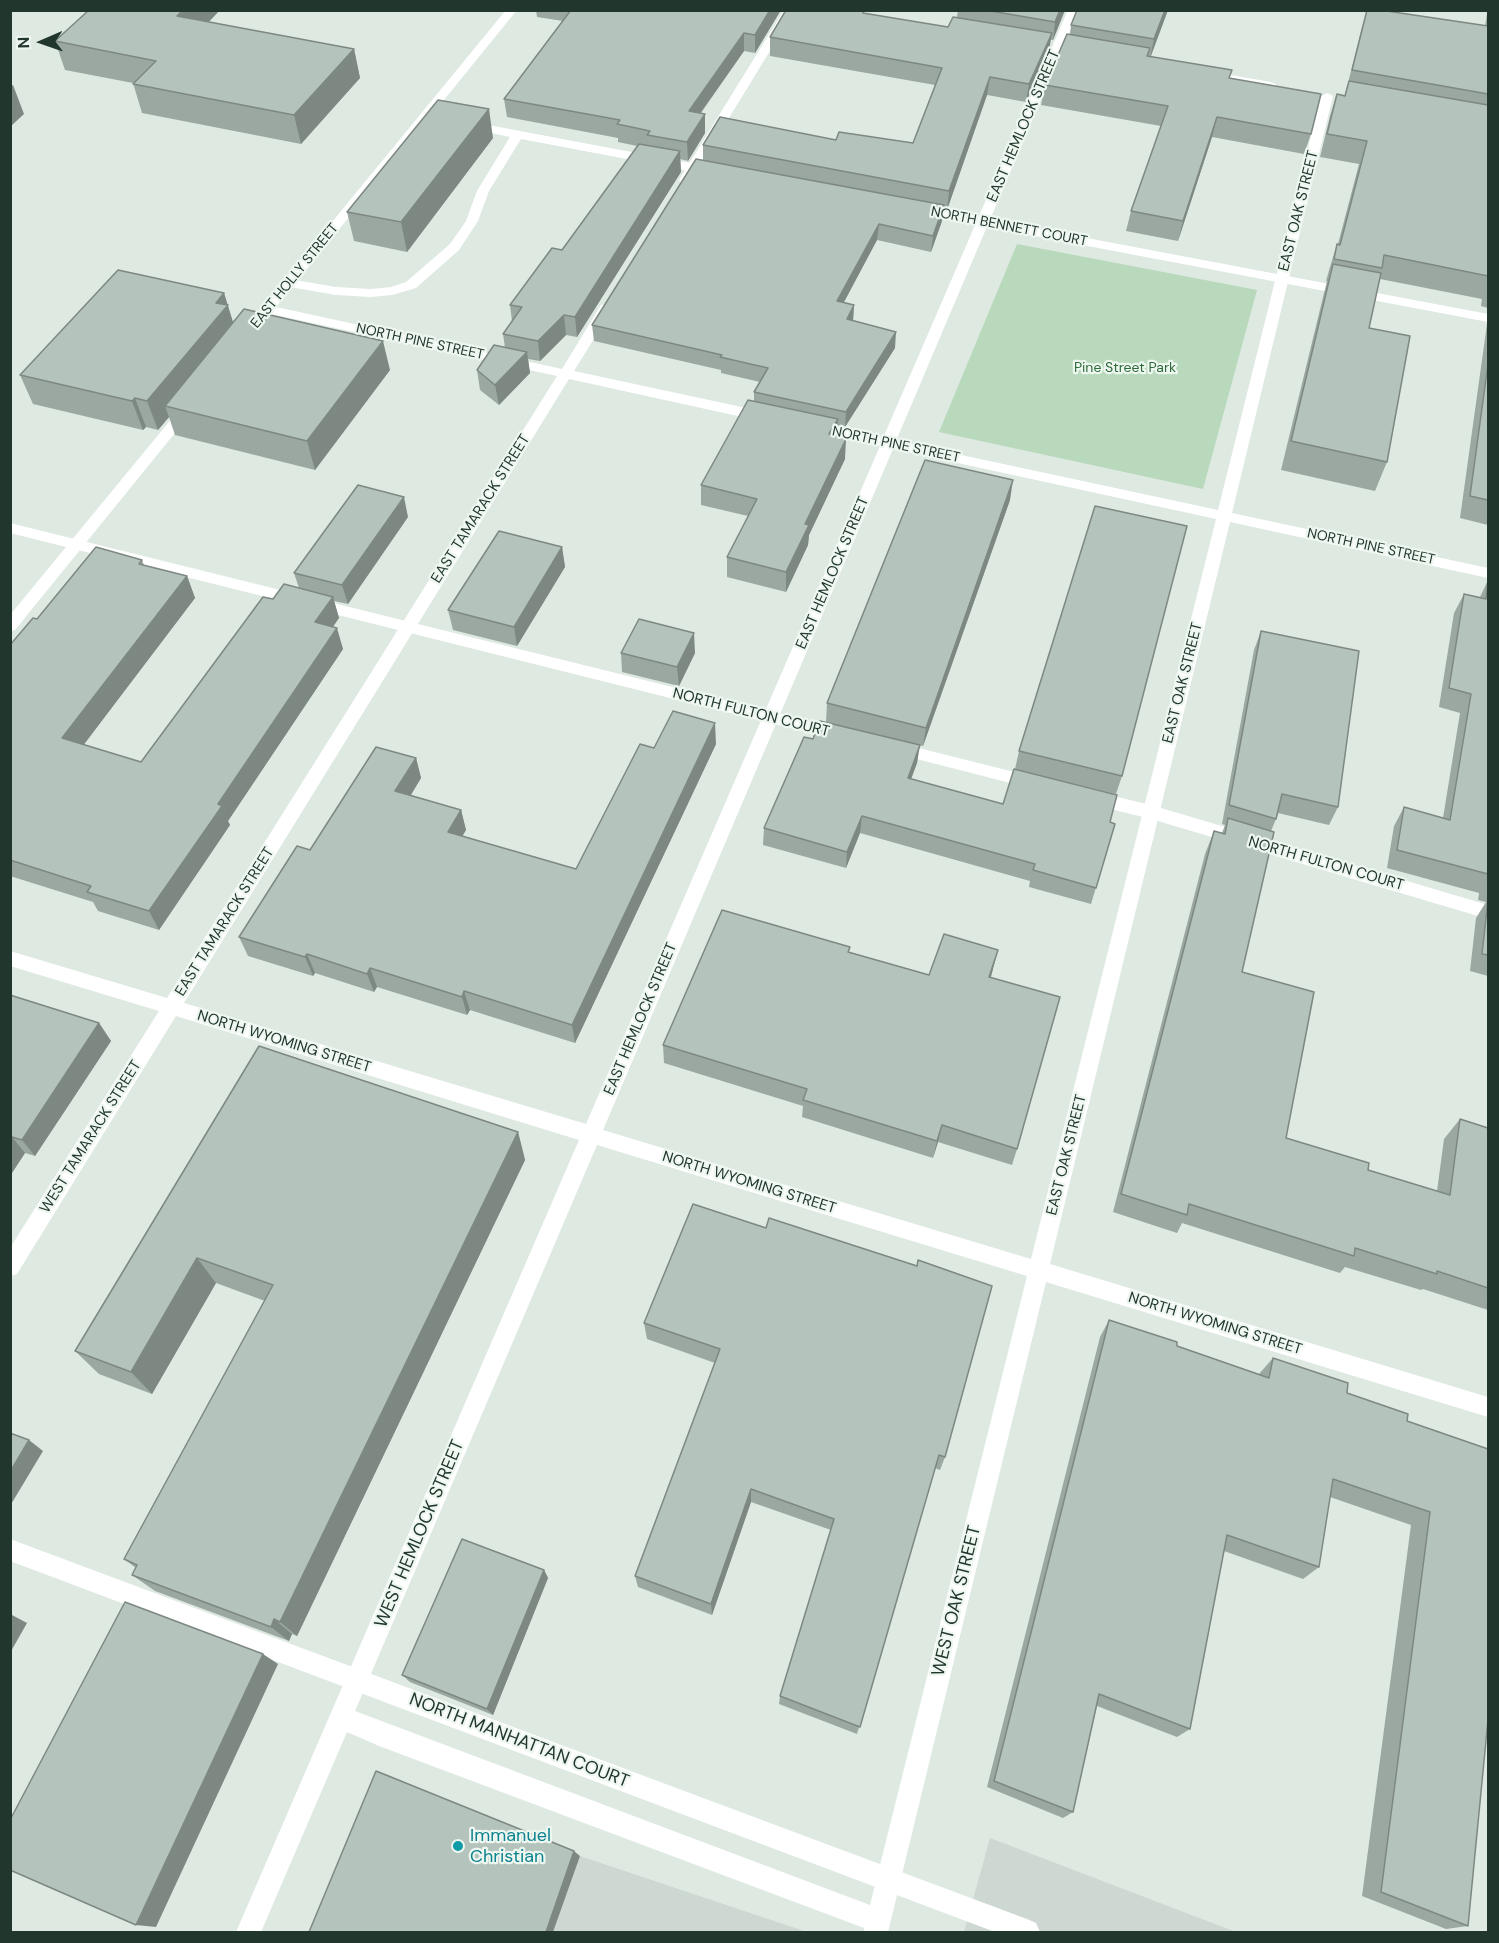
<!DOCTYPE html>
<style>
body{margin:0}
#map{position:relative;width:1499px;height:1943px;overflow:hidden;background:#dee9e2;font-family:"DM Sans",sans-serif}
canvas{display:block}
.frame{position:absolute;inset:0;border:12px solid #21372d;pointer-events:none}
.north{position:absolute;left:12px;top:12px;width:60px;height:60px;-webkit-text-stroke:4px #eef6f0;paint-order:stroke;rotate:268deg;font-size:16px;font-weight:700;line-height:24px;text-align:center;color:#21372d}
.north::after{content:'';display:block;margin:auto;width:21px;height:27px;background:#21372d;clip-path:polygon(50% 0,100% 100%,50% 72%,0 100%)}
</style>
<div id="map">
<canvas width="1499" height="1943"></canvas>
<div class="frame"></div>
<div class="north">N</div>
</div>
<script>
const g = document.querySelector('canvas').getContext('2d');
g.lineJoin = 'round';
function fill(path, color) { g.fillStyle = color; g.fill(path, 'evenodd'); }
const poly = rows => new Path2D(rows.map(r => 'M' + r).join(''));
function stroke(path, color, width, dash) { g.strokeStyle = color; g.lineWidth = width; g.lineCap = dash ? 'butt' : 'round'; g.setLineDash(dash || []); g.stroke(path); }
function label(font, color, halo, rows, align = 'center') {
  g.font = font + ' "DM Sans",sans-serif'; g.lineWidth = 4.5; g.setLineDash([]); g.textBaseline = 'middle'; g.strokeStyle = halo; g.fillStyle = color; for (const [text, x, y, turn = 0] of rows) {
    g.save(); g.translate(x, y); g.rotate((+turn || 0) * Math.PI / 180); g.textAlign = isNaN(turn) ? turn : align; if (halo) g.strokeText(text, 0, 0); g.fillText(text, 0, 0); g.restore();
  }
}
fill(poly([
 [384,1773,580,1856,807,1932,320,1932],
 [990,1838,1236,1932,964,1932]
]), '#ccd8d1');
fill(poly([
 [1017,244,1257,290,1203,489,939,432]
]), '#b8d9bb');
fill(poly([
 [467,121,711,167,717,171,711,175,521,139,489,191,478,221,459,250,416,288,392,295,371,297,336,295,284,286,283,283,289,279,336,287,371,289,391,287,406,282,450,244,466,221,477,191,510,137,463,127,461,125,467,121],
 [918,206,1488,314,1488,322,914,213,912,210,914,207,918,206],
 [10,523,842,729,848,731,850,735,848,739,842,741,10,533,10,523],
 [895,742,1034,777,1040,778,1042,783,1040,788,1034,789,889,752,887,748,889,744,895,742],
 [1092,791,1151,805,1488,905,1488,919,1151,819,1086,803,1084,798,1086,793,1092,791],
 [10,1539,1027,1919,1036,1923,1040,1932,995,1932,10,1561,10,1539]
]), '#fff');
fill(poly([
 [506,10,517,10,276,307,562,369,601,305,606,304,613,308,574,371,765,412,772,417,765,422,569,379,184,1003,586,1124,880,446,816,433,809,428,816,423,883,438,1068,10,1079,10,896,441,1218,510,1321,96,1327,93,1333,96,1232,513,1488,568,1488,578,1230,522,1050,1264,1488,1397,1488,1417,1046,1282,888,1932,864,1932,864,1928,379,1746,347,1732,261,1932,236,1932,579,1140,176,1016,17,1274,10,1276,10,1248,159,1011,10,966,10,951,167,998,557,376,271,314,266,320,261,321,254,317,506,10],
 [893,449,1216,519,1031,1259,603,1130,893,449],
 [597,1145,1027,1276,870,1905,355,1711,597,1145],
 [784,10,795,10,691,180,685,184,681,183,679,180,784,10],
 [1207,71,1271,82,1277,85,1271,88,1203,76,1201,74,1207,71],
 [187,405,192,406,194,409,192,412,15,630,10,631,10,615,182,406,187,405]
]), '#fff');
fill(poly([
 [220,10,209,22,354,49,360,78,301,144,142,113,133,83,65,70,55,41],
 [536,10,781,10,755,53,744,51,701,113,705,133,688,161,680,159,681,172,577,337,566,335,540,361,528,359,530,373,499,405,480,390,477,370,505,348,503,334,512,321,510,305,562,250,637,146,618,142,618,138,507,117,504,99,563,21,537,17],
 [958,10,1065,10,1053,40,1050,40,1049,51,1026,102,987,95,947,210,944,209,942,221,931,252,877,240,844,302,854,305,853,321,895,348,845,427,838,426,837,436,845,459,809,535,808,545,786,592,727,577,727,557,748,516,701,505,701,485,754,401,754,392,760,382,721,373,721,370,594,341,592,325,703,160,703,145,836,140,913,143,935,85,770,56,770,37,868,14,948,27,957,17],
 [1077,10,1168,10,1151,56,1230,78,1311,134,1304,154,1212,137,1178,241,1126,231,1131,211,1161,126,1041,105,1045,85,1070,34,1071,25],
 [1367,10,1485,26,1487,14,1488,10,1488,308,1481,306,1482,299,1380,279,1369,328,1387,462,1375,491,1281,470,1324,293,1327,281,1326,281,1330,267,1337,244,1338,244,1359,164,1320,157,1330,116,1337,94,1345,95,1361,31],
 [493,138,407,252,354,241,347,212],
 [224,293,233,323,390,370,315,470,175,435,169,417,158,430,146,427,143,430,33,404,20,375],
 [1488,321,1488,525,1460,518,1487,324],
 [1010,500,923,746,919,745,917,763,911,779,1003,804,1115,824,1091,904,1029,887,1030,881,860,833,846,868,763,845,764,828,813,739,826,722,827,703],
 [408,517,348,604,334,601,339,618,333,626,343,649,228,821,230,825,159,930,98,911,93,902,10,876,10,645,37,619,142,560,144,565,187,576,195,598,83,745,141,762,273,599,299,588,294,573],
 [562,547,565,567,517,646,453,630,448,610],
 [1488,580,1488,976,1470,971,1476,918,1486,902,1478,900,1479,893,1387,868,1394,826,1404,807,1443,818,1460,713,1439,707,1454,613,1464,594,1480,597],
 [1261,631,1338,807,1329,825,1278,813,1276,819,1271,831,1242,972,1286,1138,1368,1170,1437,1191,1444,1139,1460,1119,1488,1128,1488,1310,1423,1289,1421,1290,1345,1267,1340,1273,1182,1223,1177,1233,1113,1212,1205,854,1214,831,1222,833,1225,825,1222,824,1254,650],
 [621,653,695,653,679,686,622,672],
 [716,744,575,1043,470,1010,467,1015,377,987,374,992,315,973,313,976,248,956,239,937,310,850,416,758,421,778,411,795,461,810,466,830,462,836,576,869,654,748],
 [1019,751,1122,776,1116,794,1015,769],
 [850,947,849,952,929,975,993,969,991,977,1017,1149,1012,1165,938,1142,933,1158,802,1117,803,1106,664,1063,663,1045],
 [10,995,99,1023,111,1041,35,1156,25,1153,10,1176],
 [259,1046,518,1132,525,1160,297,1636,292,1634,289,1641,155,1591,132,1575,136,1568,124,1559,265,1301,216,1283,152,1394,99,1374,75,1351],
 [693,1204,945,1457,940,1470,935,1468,857,1734,779,1704,780,1696,831,1530,751,1502,712,1615,638,1587,635,1576,715,1363,647,1339,644,1323],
 [1109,1320,1177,1346,1259,1374,1273,1358,1407,1421,1488,1449,1468,1926,1446,1929,1362,1896,1411,1525,1330,1497,1319,1567,1303,1579,1224,1551,1190,1729,1177,1737,1097,1706,1073,1812,1063,1818,987,1787,1100,1337],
 [544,1570,548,1578,493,1715,410,1682,402,1675]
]), '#9ba8a1');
fill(poly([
 [183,10,220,10,186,45,177,16],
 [770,10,781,10,755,53,755,35],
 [1060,10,1065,10,1053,40,1055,22],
 [1165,10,1168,10,1150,58,1154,39],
 [744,33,744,51,689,129,689,111],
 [1052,33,1049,51,1026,102,1029,84],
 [354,49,360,78,301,144,294,115],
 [990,77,987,95,947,210,949,191],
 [13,85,24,114,10,127,10,87],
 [489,109,493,138,407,252,401,222],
 [705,114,705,133,688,161,687,142],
 [1217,117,1212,137,1178,241,1183,221],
 [680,151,681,172,577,337,575,317],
 [944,205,942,221,931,252,933,236],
 [879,224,877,240,836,317,837,301],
 [224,293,237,335,165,406,169,417,158,430,147,401,216,303],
 [854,305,853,321,847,319],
 [564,315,566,335,540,361,538,341],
 [896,332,895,348,845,427,846,412],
 [383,341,390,370,315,470,307,441],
 [527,352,530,373,499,405,495,385],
 [135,398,146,427,143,430,132,401],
 [838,419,837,439,829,434],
 [846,439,845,459,809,535,808,545,786,592,786,572,805,524],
 [1013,480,1010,500,923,746,926,728],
 [404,497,408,517,348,604,342,585],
 [562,547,565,567,517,646,514,627],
 [187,576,195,598,73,759,62,738],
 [333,597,339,618,322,643,315,622],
 [337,628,343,649,228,821,230,825,159,930,149,911,218,804],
 [694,633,695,653,679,686,677,667],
 [715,723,716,744,575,1043,572,1025],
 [920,745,917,763,905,795,908,778],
 [416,758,421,778,401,811,395,791],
 [461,810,466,830,453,852,448,832],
 [862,816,860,833,846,868,847,852],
 [998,950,993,969,985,996,989,977],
 [307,954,315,973,313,976,305,957],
 [370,968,377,987,374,992,367,974],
 [464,991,470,1010,467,1015,462,997],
 [99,1023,111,1041,35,1156,22,1140],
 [942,1125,938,1142,933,1158,937,1141],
 [518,1132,525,1160,297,1636,280,1622],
 [12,1137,25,1153,10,1176,10,1139],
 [197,1258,216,1283,152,1394,131,1372],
 [29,1440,43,1451,10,1506,10,1472],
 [751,1489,751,1502,712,1615,711,1604],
 [544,1570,548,1578,493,1715,487,1709],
 [12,1615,27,1623,10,1653,10,1618],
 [274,1619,292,1634,289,1641,271,1627],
 [263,1654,278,1664,156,1927,136,1925],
 [574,1851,580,1856,553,1932,546,1932]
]), '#7e8883');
const building = poly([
 [89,10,183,10,177,16,354,49,294,115,133,84,156,61,55,41,89,10],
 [571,10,770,10,755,35,744,33,689,111,705,114,687,142,647,135,650,131,617,124,620,120,504,99,571,10],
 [786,10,864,10,863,13,948,27,953,17,1052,33,1029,84,990,77,949,191,703,145,720,117,836,140,839,132,913,143,942,68,770,37,786,10],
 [985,10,1060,10,1055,22,985,10],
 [1077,10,1165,10,1154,39,1071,25,1077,10],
 [1367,10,1380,10,1488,26,1488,94,1352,70,1367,10],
 [1067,34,1150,48,1147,56,1232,70,1229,78,1321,94,1311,134,1217,117,1183,221,1131,211,1168,106,1045,85,1067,34],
 [1349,81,1488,105,1488,276,1384,255,1382,268,1334,259,1337,244,1340,245,1367,141,1327,134,1337,94,1345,96,1349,81],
 [438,100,489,109,401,222,347,212,438,100],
 [639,144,680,151,575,317,564,315,538,341,503,334,522,307,510,305,552,248,562,250,639,144],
 [696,159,944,205,933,236,879,224,837,301,854,305,847,319,896,332,846,412,754,392,768,368,720,357,722,355,592,325,696,159],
 [1333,264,1381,273,1369,328,1410,336,1387,462,1291,441,1333,264],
 [118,270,224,293,216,303,228,305,147,401,135,398,132,401,20,375,118,270],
 [244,309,383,341,307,441,165,406,244,309],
 [494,345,527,352,495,385,477,370,494,345],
 [1488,364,1488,500,1470,496,1488,364],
 [748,400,838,419,829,434,846,439,805,524,809,525,786,572,727,557,757,499,701,485,748,400],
 [925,460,1013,480,926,728,827,703,925,460],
 [358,485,404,497,342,585,294,573,358,485],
 [1095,506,1187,526,1122,776,1019,751,1095,506],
 [499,531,562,547,514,627,448,610,499,531],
 [96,547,142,560,139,564,187,576,62,738,141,762,263,597,273,599,284,584,333,597,315,622,337,628,218,804,222,806,149,911,87,892,91,886,10,860,10,645,33,618,37,619,96,547],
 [1488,582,1488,874,1397,850,1404,807,1450,820,1471,694,1449,688,1464,594,1486,599,1488,582],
 [639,619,694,633,677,667,621,653,639,619],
 [1261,631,1359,651,1338,807,1282,794,1276,819,1229,805,1261,631],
 [673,711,715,723,572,1025,464,991,462,997,370,968,367,974,307,954,305,957,239,937,297,846,310,850,376,747,416,758,395,791,461,810,448,832,576,869,640,744,654,748,673,711],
 [820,721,920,745,908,778,1003,804,1014,769,1117,795,1110,822,1115,824,1096,888,1033,870,1035,864,862,816,847,852,764,828,804,737,813,739,820,721],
 [1228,818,1274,832,1242,972,1314,992,1286,1138,1369,1163,1368,1170,1450,1195,1460,1119,1488,1128,1488,1288,1437,1271,1437,1274,1355,1248,1354,1256,1189,1204,1187,1215,1121,1194,1214,831,1225,834,1228,818],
 [1488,900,1488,955,1482,954,1488,900],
 [722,910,850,947,848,952,929,975,944,934,998,950,989,977,1060,997,1017,1149,942,1125,937,1141,803,1100,807,1089,663,1045,722,910],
 [10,995,99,1023,22,1140,12,1137,10,1139,10,995],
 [259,1046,518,1132,280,1622,274,1619,271,1627,132,1575,137,1565,124,1559,273,1285,197,1258,131,1372,75,1351,259,1046],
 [693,1204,766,1228,769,1218,917,1266,918,1260,992,1286,945,1457,939,1455,860,1727,780,1696,834,1519,751,1489,711,1604,635,1576,720,1349,644,1323,693,1204],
 [1109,1320,1177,1342,1177,1346,1269,1378,1273,1358,1348,1383,1347,1393,1408,1414,1407,1421,1488,1449,1488,1720,1468,1926,1381,1892,1430,1512,1333,1479,1319,1567,1227,1535,1190,1729,1099,1694,1073,1812,994,1781,1109,1320],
 [10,1433,29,1440,10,1472,10,1433],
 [462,1539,544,1570,487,1709,402,1675,462,1539],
 [125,1602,263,1654,136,1925,10,1870,10,1820,125,1602],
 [376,1771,574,1851,546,1932,309,1932,376,1771]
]);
fill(building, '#b4c3bb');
stroke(building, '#7e8883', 1.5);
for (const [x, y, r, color] of [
 [458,1846,6,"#0f9aa8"]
]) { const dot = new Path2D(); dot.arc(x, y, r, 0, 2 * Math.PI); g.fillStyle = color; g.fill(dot); stroke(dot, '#eef6f0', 2); }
label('14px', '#21372d', '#eef6f0', [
 ["NORTH BENNETT COURT",1009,227,11],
 ["EAST HOLLY STREET",295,276,-51],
 ["NORTH PINE STREET",420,342,12],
 ["NORTH PINE STREET",896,445,12],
 ["NORTH PINE STREET",1371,547,12]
]);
label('14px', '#2d6b3b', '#eef6f0', [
 ["Pine Street Park",1125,368]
]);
label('15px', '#21372d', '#eef6f0', [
 ["EAST HEMLOCK STREET",1024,126,-67],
 ["EAST OAK STREET",1299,211,-76],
 ["EAST TAMARACK STREET",481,509,-58],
 ["EAST HEMLOCK STREET",833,573,-67],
 ["EAST OAK STREET",1183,683,-76],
 ["NORTH FULTON COURT",751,713,14],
 ["NORTH FULTON COURT",1326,864,16],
 ["EAST TAMARACK STREET",225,922,-58],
 ["EAST HEMLOCK STREET",641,1019,-67],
 ["NORTH WYOMING STREET",284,1042,17],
 ["WEST TAMARACK STREET",91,1137,-58],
 ["EAST OAK STREET",1067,1155,-76],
 ["NORTH WYOMING STREET",749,1183,17],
 ["NORTH WYOMING STREET",1215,1324,17]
]);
label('18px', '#21372d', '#eef6f0', [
 ["WEST HEMLOCK STREET",420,1534,-67],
 ["WEST OAK STREET",957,1601,-76],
 ["NORTH MANHATTAN COURT",519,1741,21]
]);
label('18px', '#0d838f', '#eef6f0', [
 ["Immanuel",470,1836],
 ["Christian",470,1857]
], 'left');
</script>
